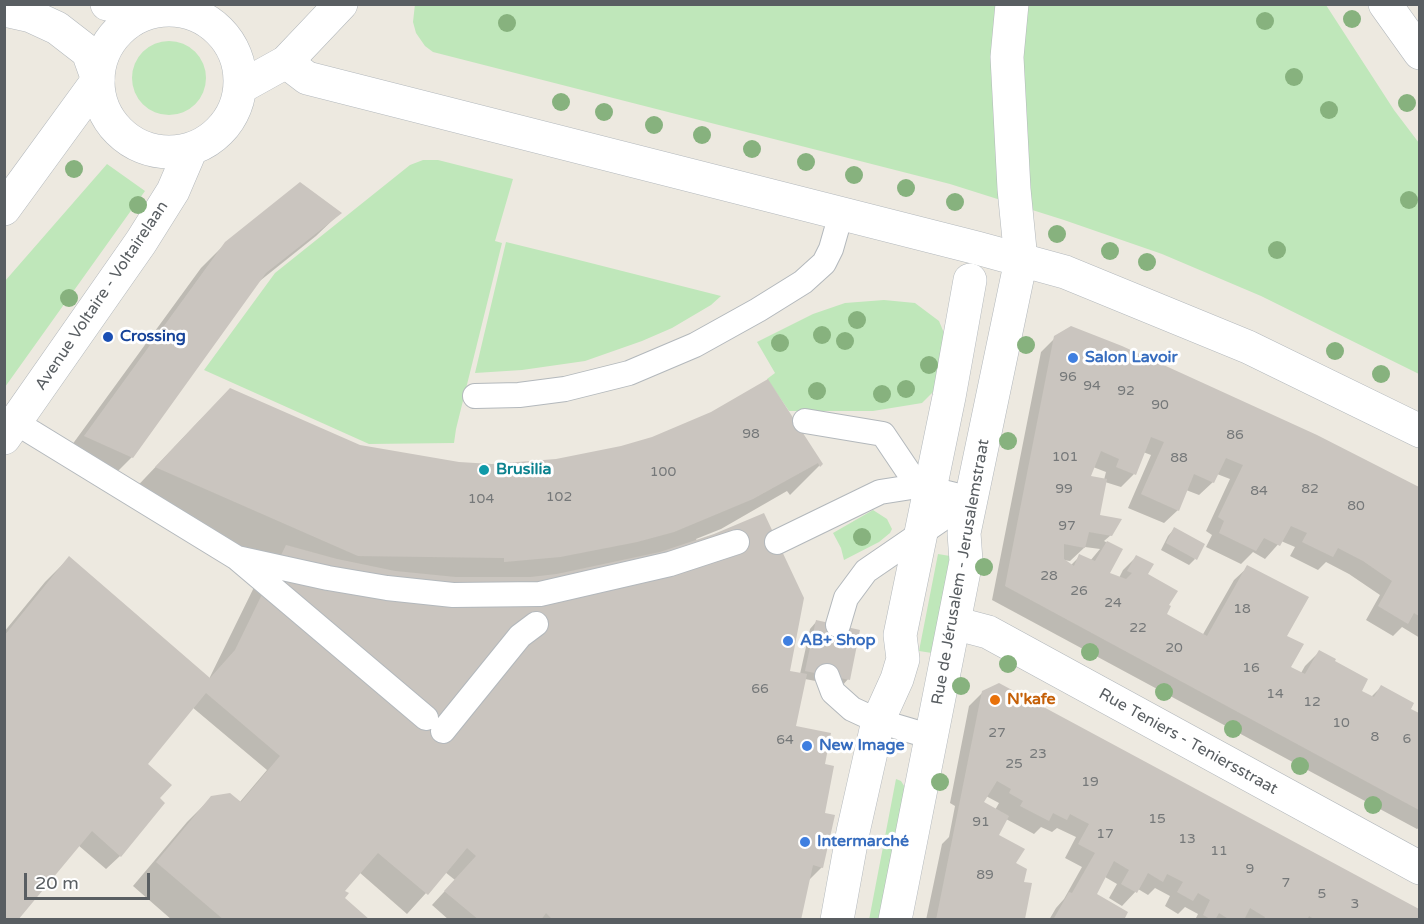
<!DOCTYPE html>
<meta charset="utf-8">
<style>
body{margin:0}
#map{position:relative;width:1424px;height:924px;overflow:hidden;background:#ede9e0;font-family:"Varela Round",sans-serif}
canvas{display:block}
.frame{position:absolute;inset:0;border:6px solid #595e62;pointer-events:none}
.scale{position:absolute;left:24px;top:873px;width:126px;height:27px;box-sizing:border-box;border:3px solid #595e62;border-top:0;padding-left:8px;font-size:18px;line-height:21px;white-space:nowrap;color:#595e62;-webkit-text-stroke:4px #fff;paint-order:stroke}
</style>
<div id="map">
<canvas width="1424" height="924"></canvas>
<div class="frame"></div>
<div class="scale">20 m</div>
</div>
<script>
const g = document.querySelector('canvas').getContext('2d');
g.lineJoin = 'round';
function fill(path, color) { g.fillStyle = color; g.fill(path, 'evenodd'); }
const poly = rows => new Path2D(rows.map(r => 'M' + r).join(''));
function stroke(path, color, width, dash) { g.strokeStyle = color; g.lineWidth = width; g.lineCap = dash ? 'butt' : 'round'; g.setLineDash(dash || []); g.stroke(path); }
function label(font, color, halo, rows, align = 'center') {
  g.font = font + ' "Varela Round",sans-serif'; g.lineWidth = 6; g.setLineDash([]); g.textBaseline = 'middle'; g.strokeStyle = halo; g.fillStyle = color; for (const [text, x, y, turn = 0] of rows) {
    g.save(); g.translate(x, y); g.rotate((+turn || 0) * Math.PI / 180); g.textAlign = isNaN(turn) ? turn : align; if (halo) g.strokeText(text, 0, 0); g.fillText(text, 0, 0); g.restore();
  }
}
fill(poly([
 [415,4,1326,5,1394,110,1419,143,1419,374,1261,296,1162,254,1064,220,950,184,433,52,425,46,416,33,413,22],
 '132 78a37 37 0 1 1 74 0a37 37 0 1 1-74 0Z',
 [423,160,438,160,513,179,495,241,502,243,456,429,454,443,369,444,204,370,275,273,410,165],
 [107,164,145,191,5,387,5,281],
 [506,242,563,256,721,296,711,305,672,328,642,341,585,361,522,370,475,373],
 [884,300,915,303,939,321,949,345,948,377,922,403,873,411,789,411,767,379,775,373,757,342,813,314,845,303],
 [873,510,887,519,892,529,890,533,879,542,844,560,841,548,833,533],
 [938,554,950,556,932,653,919,651],
 [896,779,901,781,906,789,880,919,869,920]
]), '#bfe7ba');
fill(poly([
 [340,213,316,236,256,284,132,457,108,481,61,460,201,268,226,243],
 [1055,338,1404,480,1420,489,1420,638,1402,627,1393,636,1366,620,1380,595,1349,574,1326,562,1318,570,1290,556,1295,547,1281,541,1265,559,1253,552,1241,564,1206,547,1212,535,1206,531,1230,479,1217,474,1213,482,1199,495,1186,490,1178,510,1164,523,1128,508,1151,455,1143,452,1134,474,1121,487,1105,482,1098,516,1111,535,1104,541,1121,550,1108,574,1119,578,1123,570,1136,557,1167,605,1165,615,1202,636,1234,580,1248,567,1285,637,1289,667,1301,673,1305,666,1319,652,1334,662,1360,692,1371,697,1381,687,1409,709,1420,715,1420,827,1417,829,992,600,1041,352],
 [1093,467,1106,472,1104,480,1089,477],
 [1085,547,1100,549,1090,561,1080,556,1071,565,1063,560,1070,561],
 [712,413,821,464,790,495,787,491,721,529,696,539,788,672,800,674,810,629,816,622,848,679,842,686,805,679,794,727,823,765,822,867,808,881,800,920,449,920,432,905,455,880,445,872,407,914,359,872,343,891,336,905,368,920,172,920,133,886,187,822,212,797,239,803,267,770,192,707,137,774,158,798,120,856,106,869,78,845,4,920,4,632,45,582,69,558,209,679,262,571,127,497,200,420,459,464,492,465,557,461,621,448,652,438],
 [1174,529,1195,559,1189,565,1161,550,1168,536],
 [999,685,1420,911,1420,920,1195,920,1198,914,1185,907,1178,914,1165,906,1170,896,1155,888,1148,895,1138,889,1122,906,1109,898,1117,884,1105,877,1095,895,1122,920,1049,920,1056,908,1064,899,1082,867,1065,858,1076,837,1057,828,1052,832,1041,827,1034,834,1006,819,997,836,1022,883,1024,919,926,920,942,844,949,837,955,806,950,803,969,706,983,692],
 [986,796,999,803,995,810,983,802]
]), '#0003');
fill(poly([
 [300,182,342,213,266,273,133,458,84,436,225,242],
 [1071,326,1122,346,1317,435,1419,487,1419,616,1414,613,1408,624,1378,606,1392,581,1363,561,1338,548,1333,557,1302,542,1307,533,1291,526,1280,546,1264,538,1256,551,1219,533,1224,521,1218,517,1243,465,1226,458,1214,483,1194,474,1179,511,1141,494,1164,442,1151,437,1136,475,1116,467,1119,459,1101,451,1091,476,1107,479,1100,515,1122,519,1112,536,1089,532,1085,548,1064,544,1064,559,1074,566,1079,554,1095,561,1107,541,1123,549,1110,573,1126,579,1132,573,1127,571,1136,555,1154,564,1148,574,1178,591,1169,605,1171,606,1167,614,1207,636,1247,565,1309,597,1287,636,1304,644,1291,667,1305,674,1319,650,1336,659,1335,661,1368,679,1362,691,1374,697,1381,685,1414,703,1411,709,1419,713,1419,810,1005,586,1054,336],
 [768,379,823,464,820,467,818,463,753,499,674,532,637,542,560,557,504,562,504,558,358,556,155,467,230,388,360,445,459,462,492,464,556,459,621,446,652,437,711,412],
 [764,513,804,598,790,671,807,674,796,726,831,733,825,764,834,766,825,813,835,815,823,868,813,865,801,920,553,920,546,913,541,920,479,920,444,891,476,856,467,848,428,895,378,853,345,891,349,893,345,898,370,920,224,920,156,862,211,796,230,793,241,802,280,756,206,693,148,764,172,785,160,798,165,803,121,857,92,831,18,920,4,920,4,636,69,556,210,678,235,650,286,545,337,559,395,571,455,577,531,577,557,574,660,552,714,534],
 [1174,527,1205,544,1197,560,1166,543],
 [816,620,860,630,850,680,805,671],
 [999,683,1419,909,1419,920,1315,920,1309,916,1307,920,1264,920,1265,917,1250,908,1244,920,1230,920,1219,913,1215,920,1212,920,1203,915,1210,900,1198,893,1193,901,1177,892,1183,882,1167,874,1163,882,1148,873,1137,893,1121,884,1129,870,1114,861,1097,894,1128,912,1124,920,1053,920,1069,892,1072,893,1095,853,1078,844,1089,824,1070,814,1067,820,1053,813,1049,821,1020,806,1023,801,1009,793,1011,789,997,781,984,802,1009,816,999,835,1025,849,1016,863,1027,869,1024,882,1032,883,1025,919,1016,918,1016,920,936,920,982,691]
]), '#cac5bf');
const service = poly([
 [475,396,519,395,565,389,629,373,695,345,758,310,803,282,824,263,831,249,841,214],
 [805,421,883,434,918,486],
 [15,422,237,558,426,718],
 [777,542,880,492,918,486,971,499],
 [237,558,328,578,387,588,453,595,540,594,670,564,737,542],
 [838,625,846,598,866,571,971,499],
 [827,676,833,692,852,709,878,721,932,737],
 [443,731,520,636,536,624]
]);
const pedestrian = poly([
 [1012,4,1007,57,1014,189,1021,260],
 [837,920,853,832,878,721,897,679,903,659,900,635,949,397,970,280]
]);
const minor = poly([
 [107,4,145,13],
 [1385,4,1420,53],
 [4,10,31,16,57,28,88,52,98,80],
 [286,62,307,78,977,248,1065,272,1248,347,1420,431],
 [954,623,988,632,1420,868],
 [895,920,966,561,964,533,1021,260]
]);
const tertiary = poly([
 '98 81a71 71 0 1 1 142 0a71 71 0 1 1-142 0Z',
 [241,87,286,62,341,4],
 [4,209,98,80],
 [4,438,141,242,173,191,191,149]
]);
stroke(service, '#b3b8bc', 26);
stroke(pedestrian, '#b3b8bc', 34);
stroke(minor, '#b3b8bc', 34);
stroke(tertiary, '#b3b8bc', 34);
stroke(service, '#fff', 24);
stroke(pedestrian, '#fff', 33);
stroke(minor, '#fff', 33);
stroke(tertiary, '#fff', 33);
g.fillStyle = '#87b27e';
for (const [x, y] of [
 [1352,19],
 [1265,21],
 [507,23],
 [1294,77],
 [561,102],
 [1407,103],
 [1329,110],
 [604,112],
 [654,125],
 [702,135],
 [752,149],
 [806,162],
 [74,169],
 [854,175],
 [906,188],
 [1409,200],
 [955,202],
 [138,205],
 [1057,234],
 [1277,250],
 [1110,251],
 [1147,262],
 [69,298],
 [857,320],
 [822,335],
 [845,341],
 [780,343],
 [1026,345],
 [1335,351],
 [929,365],
 [1381,374],
 [906,389],
 [817,391],
 [882,394],
 [1008,441],
 [862,537],
 [984,567],
 [1090,652],
 [1008,664],
 [961,686],
 [1164,692],
 [1233,729],
 [1300,766],
 [940,782],
 [1373,805]
]) { g.beginPath(); g.arc(x, y, 9, 0, 2 * Math.PI); g.fill(); }
for (const [x, y, r, color] of [
 [108,337,6,"#1a4fb4"],
 [1073,358,6,"#3f7fe0"],
 [484,470,6,"#0f9aa8"],
 [788,641,6,"#3f7fe0"],
 [995,700,6,"#e8710a"],
 [807,746,6,"#3f7fe0"],
 [805,842,6,"#3f7fe0"]
]) { const dot = new Path2D(); dot.arc(x, y, r, 0, 2 * Math.PI); g.fillStyle = color; g.fill(dot); stroke(dot, '#fff', 2); }
label('14px', '#757879', null, [
 ["96",1068,377],
 ["94",1092,386],
 ["92",1126,391],
 ["90",1160,405],
 ["98",751,434],
 ["86",1235,435],
 ["101",1065,457],
 ["88",1179,458],
 ["100",663,472],
 ["99",1064,489],
 ["82",1310,489],
 ["84",1259,491],
 ["102",559,497],
 ["104",481,499],
 ["80",1356,506],
 ["97",1067,526],
 ["28",1049,576],
 ["26",1079,591],
 ["24",1113,603],
 ["18",1242,609],
 ["22",1138,628],
 ["20",1174,648],
 ["16",1251,668],
 ["66",760,689],
 ["14",1275,694],
 ["12",1312,702],
 ["10",1341,723],
 ["27",997,733],
 ["8",1375,737],
 ["6",1407,739],
 ["64",785,740],
 ["23",1038,754],
 ["25",1014,764],
 ["19",1090,782],
 ["15",1157,819],
 ["91",981,822],
 ["17",1105,834],
 ["13",1187,839],
 ["11",1219,851],
 ["9",1250,869],
 ["89",985,875],
 ["7",1286,883],
 ["5",1322,894],
 ["3",1355,904]
]);
label('16px', '#595e62', '#fff', [
 ["Avenue Voltaire - Voltairelaan",102,296,-56],
 ["Rue de Jérusalem - Jerusalemstraat",961,572,-80],
 ["Rue Teniers - Teniersstraat",1188,742,29]
]);
label('bold 16px', '#164399', '#fff', [
 ["Crossing",120,337]
], 'left');
label('bold 16px', '#366cbe', '#fff', [
 ["Salon Lavoir",1085,358],
 ["AB+ Shop",800,641],
 ["New Image",819,746],
 ["Intermarché",817,842]
], 'left');
label('bold 16px', '#0d838f', '#fff', [
 ["Brusilia",496,470]
], 'left');
label('bold 16px', '#c56008', '#fff', [
 ["N'kafe",1007,700]
], 'left');
</script>
